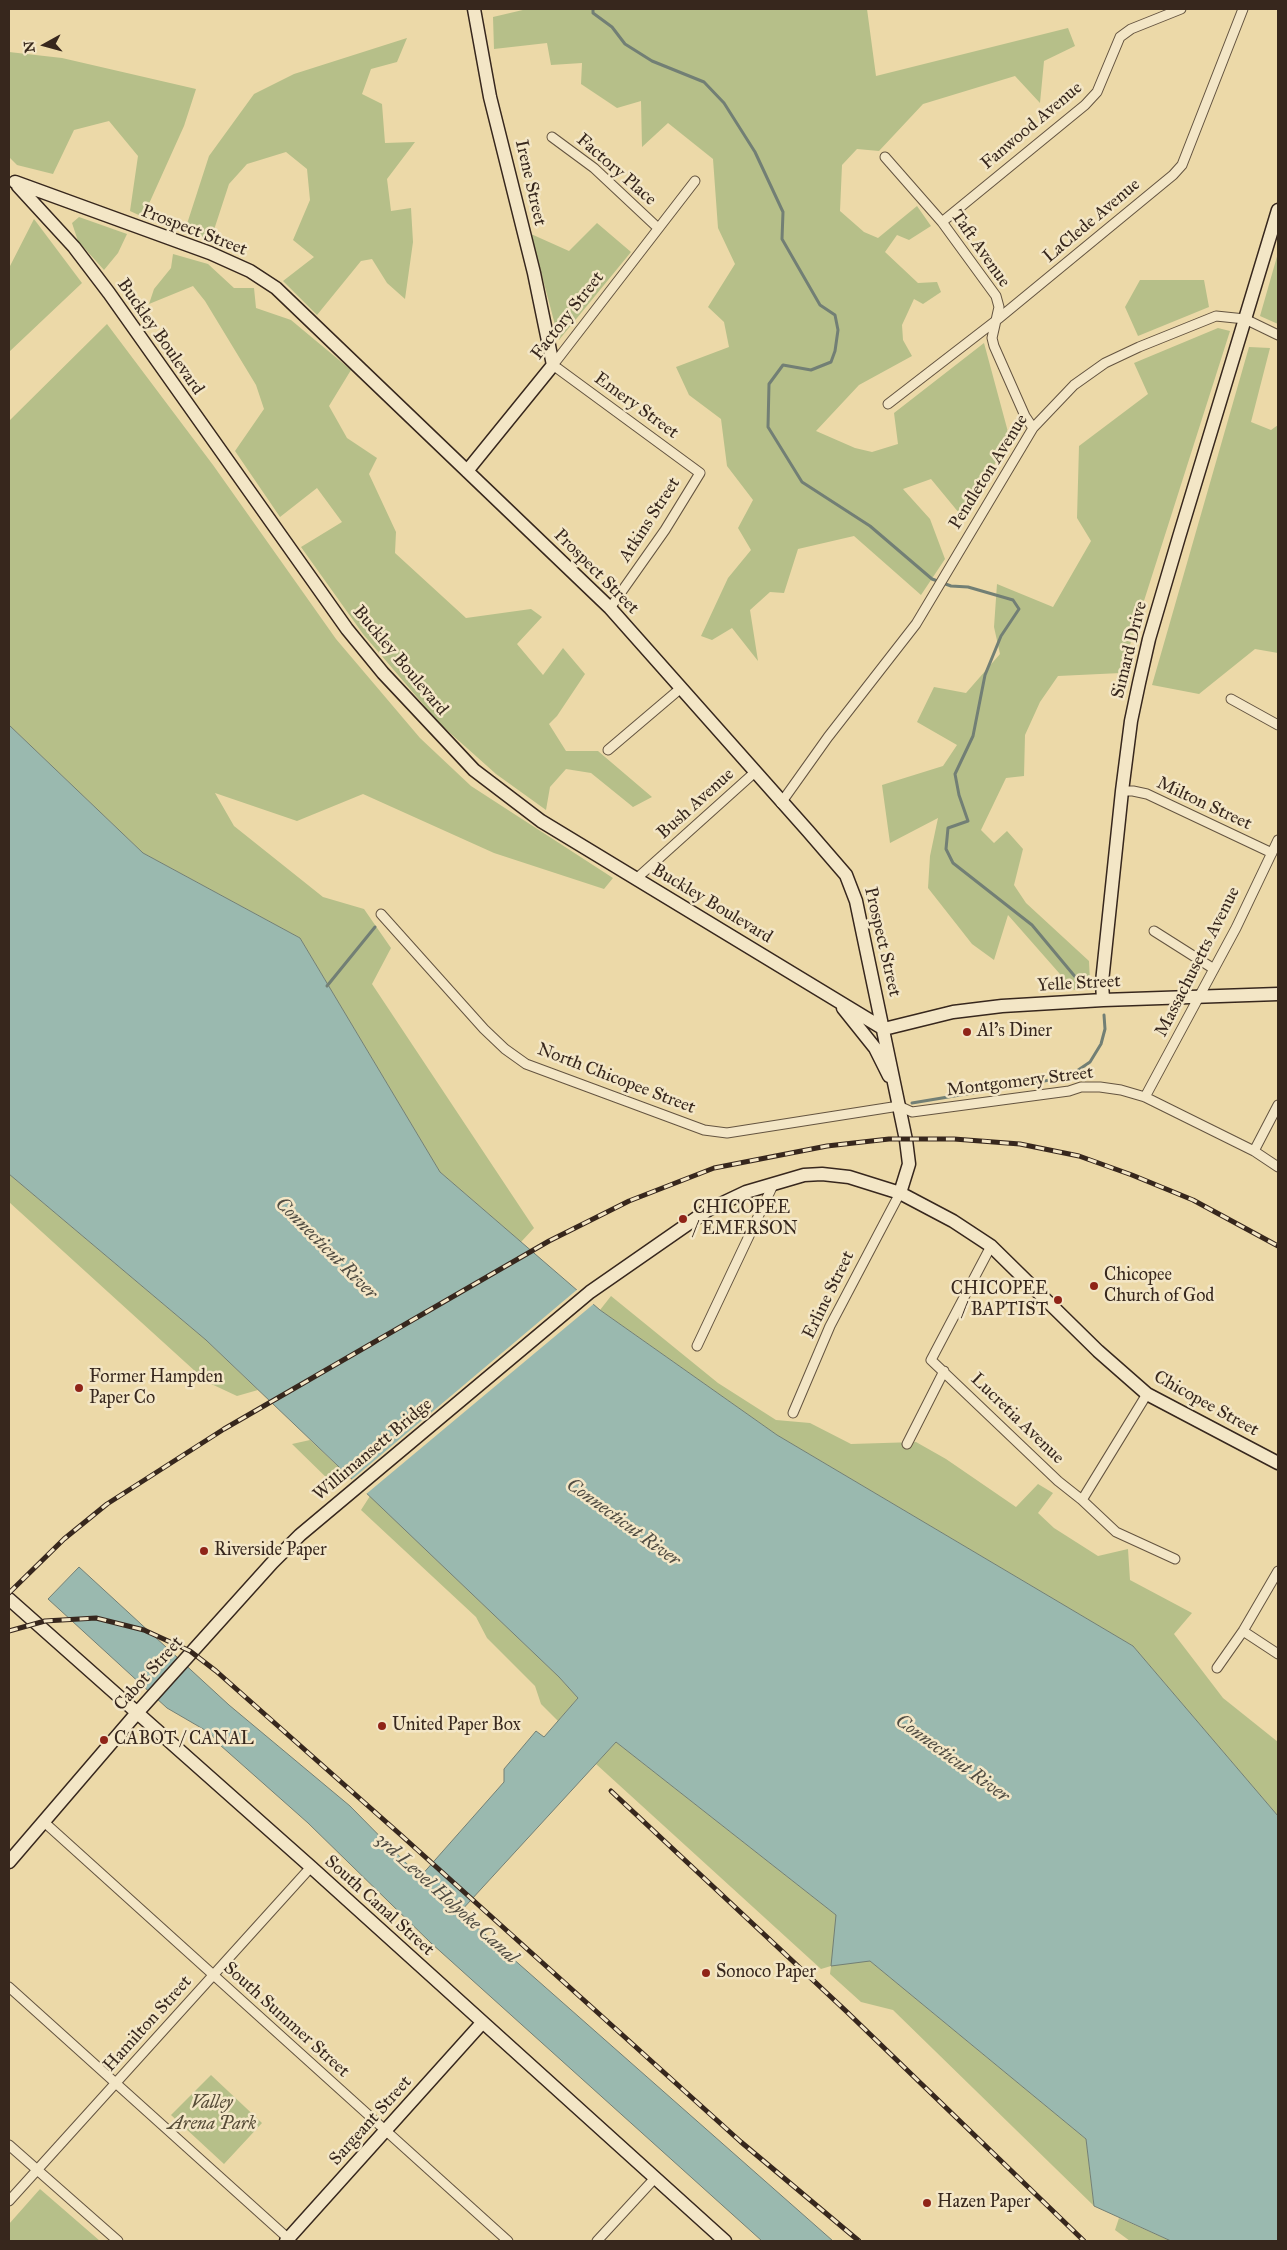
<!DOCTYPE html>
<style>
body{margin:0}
#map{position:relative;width:1287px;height:2250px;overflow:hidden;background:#ecd9a8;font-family:"IM FELL Great Primer",serif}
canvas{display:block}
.frame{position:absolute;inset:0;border:10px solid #37271d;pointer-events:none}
.north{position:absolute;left:20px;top:20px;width:50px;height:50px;-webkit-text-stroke:4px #f3e6c6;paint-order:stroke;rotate:263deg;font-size:14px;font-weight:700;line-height:20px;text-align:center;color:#37271d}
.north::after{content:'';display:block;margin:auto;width:18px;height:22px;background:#37271d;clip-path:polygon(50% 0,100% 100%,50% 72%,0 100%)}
</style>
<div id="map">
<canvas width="1287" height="2250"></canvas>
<div class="frame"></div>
<div class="north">N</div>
</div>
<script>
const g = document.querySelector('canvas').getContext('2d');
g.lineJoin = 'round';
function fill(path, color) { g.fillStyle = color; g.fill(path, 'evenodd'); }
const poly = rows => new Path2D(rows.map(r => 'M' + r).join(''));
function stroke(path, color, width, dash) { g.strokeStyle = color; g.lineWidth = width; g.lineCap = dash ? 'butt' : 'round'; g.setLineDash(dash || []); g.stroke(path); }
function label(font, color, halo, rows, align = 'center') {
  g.font = font + ' "IM FELL Great Primer",serif'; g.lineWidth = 5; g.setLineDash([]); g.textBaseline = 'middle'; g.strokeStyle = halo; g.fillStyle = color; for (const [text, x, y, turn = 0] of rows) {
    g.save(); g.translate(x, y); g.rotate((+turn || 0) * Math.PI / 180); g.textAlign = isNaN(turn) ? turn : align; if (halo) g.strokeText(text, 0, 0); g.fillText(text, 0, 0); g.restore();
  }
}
fill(poly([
 [527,9,867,9,876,76,1068,28,1075,46,1044,61,1040,103,1015,76,923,104,879,151,857,149,842,165,840,211,864,232,878,238,917,206,931,226,909,240,897,235,885,252,918,283,937,282,941,292,923,304,914,299,902,325,903,340,912,356,859,385,816,431,855,448,872,452,898,444,894,413,984,343,1011,443,996,462,964,519,931,479,903,489,930,519,945,559,921,595,854,536,798,549,784,593,770,592,750,610,758,661,732,628,712,640,701,636,728,578,751,550,738,528,753,500,727,466,721,419,689,395,676,367,729,347,724,322,708,307,735,264,718,228,713,159,668,123,642,147,641,101,617,108,581,84,582,63,551,65,547,43,494,49,493,17],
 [407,38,397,62,371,69,362,94,382,104,385,143,415,142,387,179,391,211,411,208,413,242,405,299,387,283,372,259,361,261,317,315,283,281,314,257,293,240,310,200,307,169,286,152,247,164,229,184,210,242,186,227,209,156,254,94,294,74],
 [9,52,62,58,196,89,184,126,143,217,130,211,138,156,109,121,74,130,53,174,17,165,9,157],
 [79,217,127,234,118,253,104,270,78,241,72,223],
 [34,219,82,283,9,352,9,268],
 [597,223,631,252,559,340,531,234,569,251],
 [1278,253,1278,324,1260,316],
 [173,254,208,264,234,288,254,288,256,308,291,320,351,370,329,406,347,438,377,458,369,474,396,532,395,553,466,618,531,609,542,617,517,644,543,675,563,648,585,674,557,716,549,724,566,751,598,751,652,797,633,807,591,773,566,769,550,787,546,810,496,774,440,724,363,634,301,547,342,522,317,488,280,517,235,451,264,409,256,385,205,301,193,286,149,304,154,289,171,268],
 [1140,280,1204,280,1209,307,1138,336,1125,307],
 [107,324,213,465,336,639,420,738,471,786,613,878,604,889,494,853,363,794,297,821,215,793,234,826,323,897,364,909,391,948,372,984,534,1228,521,1242,440,1172,300,938,143,853,9,725,9,421],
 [1218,328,1230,331,1121,673,1058,676,1040,702,1025,735,1024,776,1006,778,981,830,994,843,1007,831,1023,849,1014,885,1026,903,1089,961,1090,982,1074,990,1008,915,994,960,972,944,928,888,930,856,938,818,890,843,882,785,943,766,957,745,917,722,934,687,966,693,1000,654,994,627,997,584,1053,607,1091,541,1077,518,1079,446,1148,394,1134,363],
 [1249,347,1270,348,1251,422,1271,430,1278,425,1278,653,1255,649,1199,694,1152,685],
 [9,1174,206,1340,258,1390,237,1396,207,1382,9,1202],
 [611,1296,718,1383,776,1420,810,1423,851,1444,916,1442,946,1459,1016,1507,1038,1484,1053,1493,1038,1513,1054,1528,1098,1556,1128,1549,1130,1580,1192,1613,1174,1634,1223,1698,1278,1742,1278,1816,1133,1646,777,1435,600,1310],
 [310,1440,347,1475,333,1484,292,1444],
 [370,1496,559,1677,578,1698,558,1721,541,1704,535,1686,487,1638,476,1617,361,1510],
 [616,1742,836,1915,870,1961,1086,2139,1094,2206,893,2010,861,2002,830,1974,831,1966,821,1969,596,1764],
 [211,2075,262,2123,224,2164,171,2115],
 [40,2189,100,2241,9,2241,9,2224],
 [1119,2218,1171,2241,1130,2241,1115,2230]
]), '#b6bf89');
const water = poly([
 [9,725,143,853,300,938,440,1172,600,1310,777,1435,1133,1646,1278,1816,1278,2241,1171,2241,1094,2206,1086,2139,870,1961,831,1966,836,1915,616,1742,460,1912,833,2241,762,2241,431,1943,308,1823,220,1745,210,1733,167,1708,48,1599,79,1567,229,1705,350,1806,420,1877,504,1782,504,1769,536,1731,544,1737,578,1698,559,1677,206,1340,9,1174,9,725]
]);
fill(water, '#9ab9af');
stroke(water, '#727f75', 1);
fill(poly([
 [579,1288,596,1302,365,1495,350,1481]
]), '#ecd9a8');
stroke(poly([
 [593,9,593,13,612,27,625,44,652,61,704,82,724,103,755,152,783,212,782,239,820,305,835,315,838,330,835,351,831,362,811,370,783,365,769,384,768,427,802,482,870,526,932,579,951,586,968,587,1013,600,1019,609,1001,636,985,675,973,736,955,774,959,795,968,821,948,828,946,849,953,863,1032,925,1082,985],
 [327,986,375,927],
 [912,1103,1068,1077,1090,1062,1101,1044,1105,1029,1104,1015]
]), '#727f75', 3);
const street = poly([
 [552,137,594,168,658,228],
 [885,157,942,222,996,296,999,307,992,338,994,346,1025,416,1033,428],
 [942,222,1085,105,1097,92,1120,37,1131,29,1181,9],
 [888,404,998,319,1173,175,1182,165,1243,9],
 [610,608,665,530,700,473,553,365,695,181],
 [1231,699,1278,725],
 [608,750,681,688],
 [1122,791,1133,791,1147,794,1272,853],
 [781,803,828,737,916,624,1033,428,1074,385,1105,363,1139,347,1216,316,1245,319,1278,335],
 [636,879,754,773],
 [381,914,484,1029,505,1049,526,1064,704,1130,727,1133,899,1106,912,1112,1069,1091,1081,1087,1100,1087,1121,1090,1145,1097,1254,1151,1278,1167],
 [1154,931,1214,969],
 [1145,1097,1236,928,1278,840],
 [1254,1151,1278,1105],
 [991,1246,931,1360,1058,1481,1082,1500],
 [697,1346,774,1183],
 [1147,1394,1082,1500,1116,1532,1175,1559],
 [793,1413,830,1326,900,1193],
 [907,1444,944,1371],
 [1243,1631,1278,1654],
 [1217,1668,1243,1631,1278,1571],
 [44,1822,508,2241],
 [9,1987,291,2241],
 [9,2145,118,2241],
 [9,2201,311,1867],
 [597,2241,655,2178]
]);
const secondary = poly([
 [15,182,210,253,250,271,276,288,610,608,808,831,846,875,856,901,906,1140,909,1164,900,1193],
 [18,186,74,247,109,293,347,629,383,673,474,770,541,821,884,1029],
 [467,471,553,365,534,273,490,97,474,9],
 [1103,1000,1102,982,1122,791,1131,721,1139,683,1149,639,1179,537,1278,210],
 [843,1008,875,1048,889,1076],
 [884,1029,953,1012,1002,1006,1103,1000,1278,994],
 [9,1599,311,1867,725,2241],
 [9,1862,136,1714,272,1563,300,1535,590,1292,708,1210,746,1192,804,1175,822,1174,849,1177,900,1193,953,1221,991,1246,1098,1351,1147,1394,1278,1463],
 [286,2241,482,2023]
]);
stroke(street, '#645440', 11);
stroke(secondary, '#37271d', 15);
stroke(street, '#f3e6c6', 9);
stroke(secondary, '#f3e6c6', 12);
const rail = poly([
 [9,1593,64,1539,107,1504,224,1429,549,1241,629,1201,714,1168,827,1146,889,1139,954,1139,1020,1144,1079,1156,1132,1175,1193,1200,1278,1246],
 [9,1631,45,1621,96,1618,144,1630,190,1651,216,1671,402,1836,741,2142,859,2241],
 [611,1791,847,2012,1084,2241]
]);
stroke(rail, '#37271d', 5);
stroke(rail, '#f3e6c6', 3, [9]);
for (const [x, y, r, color] of [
 [967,1032,5,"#8f2418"],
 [683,1219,5,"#8f2418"],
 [1094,1286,5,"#8f2418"],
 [1058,1300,5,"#8f2418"],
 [79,1388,5,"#8f2418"],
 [204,1551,5,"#8f2418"],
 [382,1726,5,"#8f2418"],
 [104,1740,5,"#8f2418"],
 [706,1973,5,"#8f2418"],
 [927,2203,5,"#8f2418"]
]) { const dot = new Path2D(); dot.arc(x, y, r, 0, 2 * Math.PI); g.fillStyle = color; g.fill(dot); stroke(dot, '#f3e6c6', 2); }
label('18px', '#37271d', '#f3e6c6', [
 ["Fanwood Avenue",1032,126,-40],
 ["Factory Place",616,170,41],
 ["Irene Street",530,183,77],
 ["LaClede Avenue",1092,221,-40],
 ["Prospect Street",194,231,21],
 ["Taft Avenue",980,249,55],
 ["Factory Street",568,316,-52],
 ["Buckley Boulevard",160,337,55],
 ["Emery Street",636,406,36],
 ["Pendleton Avenue",989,472,-58],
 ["Atkins Street",650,520,-57],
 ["Prospect Street",596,572,45],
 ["Simard Drive",1130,650,-76],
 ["Buckley Boulevard",400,661,50],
 ["Bush Avenue",696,804,-42],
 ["Milton Street",1204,804,25],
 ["Buckley Boulevard",712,904,31],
 ["Prospect Street",882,942,77],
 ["Massachusetts Avenue",1198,962,-63],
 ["Yelle Street",1079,984,-3],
 ["North Chicopee Street",616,1079,21],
 ["Montgomery Street",1020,1082,-7],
 ["Erline Street",829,1295,-64],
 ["Chicopee Street",1206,1404,29],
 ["Lucretia Avenue",1017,1419,44],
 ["Willimansett Bridge",373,1450,-40],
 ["Cabot Street",149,1674,-48],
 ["South Canal Street",379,1906,42],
 ["South Summer Street",286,2020,42],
 ["Hamilton Street",148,2024,-48],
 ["Sargeant Street",371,2121,-48]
]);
label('18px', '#37271d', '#f3e6c6', [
 ["Al's Diner",977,1032],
 ["CHICOPEE",693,1209],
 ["/ EMERSON",693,1230],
 ["Chicopee",1104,1276],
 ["Church of God",1104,1297],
 ["CHICOPEE",1048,1290,"right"],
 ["/ BAPTIST",1048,1311,"right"],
 ["Former Hampden",89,1378],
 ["Paper Co",89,1399],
 ["Riverside Paper",214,1551],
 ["United Paper Box",392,1726],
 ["CABOT / CANAL",114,1740],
 ["Sonoco Paper",716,1973],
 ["Hazen Paper",937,2203]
], 'left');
label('italic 18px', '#574d38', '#f3e6c6', [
 ["Valley",212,2104],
 ["Arena Park",212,2125]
]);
label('italic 19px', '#504c42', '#f3e6c6', [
 ["Connecticut River",326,1249,45],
 ["Connecticut River",623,1523,36],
 ["Connecticut River",952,1759,36],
 ["3rd Level Holyoke Canal",446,1899,42]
]);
</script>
